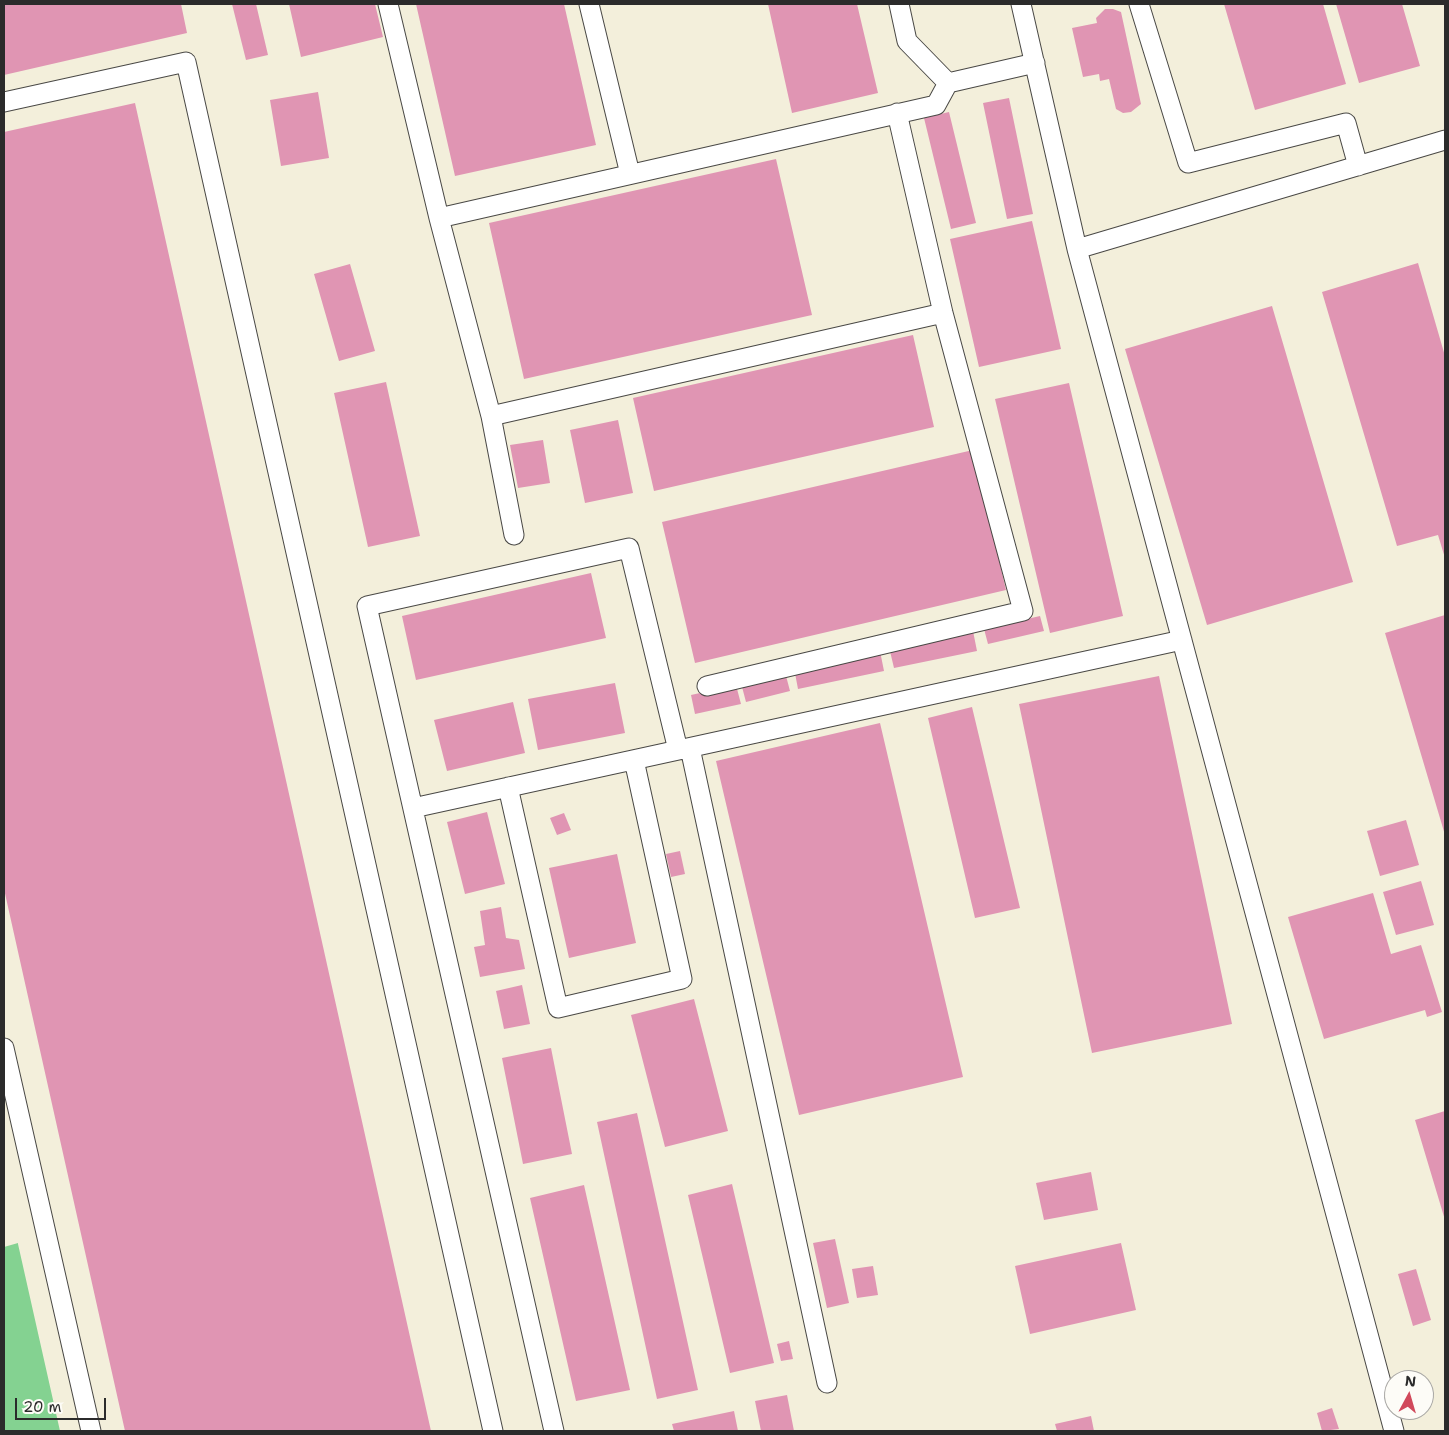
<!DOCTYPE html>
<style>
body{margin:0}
#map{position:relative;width:1449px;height:1435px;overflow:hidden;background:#f3efdb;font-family:"Shantell Sans",sans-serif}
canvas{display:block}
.frame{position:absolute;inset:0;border:5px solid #2b2b2b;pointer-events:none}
.north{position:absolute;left:1384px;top:1370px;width:50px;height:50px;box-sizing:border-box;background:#fdfcf7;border:1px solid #a9a8a5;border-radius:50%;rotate:6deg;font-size:14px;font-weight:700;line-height:20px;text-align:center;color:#2b2b2b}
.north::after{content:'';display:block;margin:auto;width:18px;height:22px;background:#d1495b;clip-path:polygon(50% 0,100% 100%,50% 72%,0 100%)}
.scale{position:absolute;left:15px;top:1398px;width:91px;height:22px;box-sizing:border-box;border:2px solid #2b2b2b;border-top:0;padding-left:6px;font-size:15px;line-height:18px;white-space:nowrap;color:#2b2b2b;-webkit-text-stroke:4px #fdfcf7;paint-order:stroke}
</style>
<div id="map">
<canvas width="1449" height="1435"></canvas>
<div class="frame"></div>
<div class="north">N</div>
<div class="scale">20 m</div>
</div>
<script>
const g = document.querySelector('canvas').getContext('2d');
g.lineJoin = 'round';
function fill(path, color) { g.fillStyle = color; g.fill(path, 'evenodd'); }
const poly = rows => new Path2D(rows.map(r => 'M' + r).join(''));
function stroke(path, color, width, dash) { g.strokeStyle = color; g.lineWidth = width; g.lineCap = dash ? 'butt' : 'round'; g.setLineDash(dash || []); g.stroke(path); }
fill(poly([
 [18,1243,18,1244,60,1431,4,1431,4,1247]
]), '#84d291');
fill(poly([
 [4,4,181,4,187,33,4,75],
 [232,4,256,4,268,55,246,60],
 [289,4,375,4,383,37,301,57],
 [416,4,564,4,596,145,455,176],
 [768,4,857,4,878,93,792,113],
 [1224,4,1323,4,1346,84,1255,110],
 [1336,4,1402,4,1420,66,1359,83],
 [1105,9,1113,9,1121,12,1141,104,1131,112,1123,113,1116,109,1109,79,1100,81,1099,74,1083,77,1072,28,1097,23,1096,18],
 [318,92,329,158,281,166,270,100],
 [1009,98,1033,214,1007,219,983,103],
 [135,103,431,1431,125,1431,4,889,4,132],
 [949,112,976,223,951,229,924,118],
 [776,159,812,315,524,379,489,223],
 [1032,221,1061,349,979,367,950,239],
 [1418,263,1445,356,1445,558,1438,535,1397,546,1322,292],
 [350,264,375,351,339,361,314,274],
 [1272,306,1353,582,1207,625,1125,349],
 [913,335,934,427,654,491,633,398],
 [386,382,420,536,368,547,334,393],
 [1069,383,1123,616,1050,633,995,399],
 [618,420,633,493,585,503,570,430],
 [543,440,550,483,518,488,510,445],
 [973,450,1006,590,695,663,662,522],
 [591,573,606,638,416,680,402,616],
 [1445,615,1445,835,1385,633],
 [1040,616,1044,631,988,644,984,629],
 [973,631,977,651,894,668,889,647],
 [880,651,884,671,798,689,794,668],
 [785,672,790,691,746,702,741,683],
 [1159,676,1232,1024,1092,1053,1019,704],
 [615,683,625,733,538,750,528,699],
 [736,685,741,704,695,714,691,695],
 [513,702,525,753,447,771,434,720],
 [972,707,1020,908,975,918,928,718],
 [880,723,963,1077,799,1115,716,761],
 [487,812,505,884,465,894,447,822],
 [564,813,571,830,557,835,550,818],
 [1406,820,1419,865,1380,876,1367,831],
 [680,851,685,874,671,877,666,854],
 [617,854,636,943,569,958,549,868],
 [1421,881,1434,925,1396,935,1383,892],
 [1373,893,1391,954,1421,945,1442,1012,1427,1017,1425,1010,1324,1039,1288,917],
 [501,907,506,938,519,940,525,969,480,977,474,947,485,945,480,911],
 [522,985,530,1024,504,1029,496,991],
 [694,999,728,1131,665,1147,631,1015],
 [551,1048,572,1154,523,1164,502,1058],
 [1445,1111,1445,1220,1415,1120],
 [637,1113,698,1390,657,1399,597,1122],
 [1091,1172,1098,1210,1044,1220,1036,1183],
 [732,1184,774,1363,730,1373,688,1195],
 [584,1185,630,1390,576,1401,530,1198],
 [835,1239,849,1303,827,1308,813,1243],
 [1121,1243,1136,1310,1030,1334,1015,1266],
 [873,1266,878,1295,857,1298,852,1269],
 [1416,1269,1431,1320,1413,1326,1398,1274],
 [789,1341,793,1359,781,1361,777,1344],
 [787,1395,794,1431,761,1431,755,1401],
 [1332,1408,1339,1429,1322,1431,1317,1413],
 [734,1411,738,1431,674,1431,672,1424],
 [1091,1416,1094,1431,1057,1431,1055,1424]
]), '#e095b3');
const lane = poly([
 [388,4,439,218,491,416,514,535],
 [589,4,630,174],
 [899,4,907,41,948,83,1035,63],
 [1021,4,1077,249,1394,1431],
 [1139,4,1188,163,1346,123,1358,166],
 [4,102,186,62,493,1431],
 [439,218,936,105,948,83],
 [1077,249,1445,140],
 [491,416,943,313],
 [707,686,1023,611,943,313,897,113],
 [690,748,827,1383],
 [508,787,558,1008,682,979,634,760],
 [413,808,1182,640],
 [4,1048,91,1431],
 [554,1431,367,606,629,548,678,750]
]);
stroke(lane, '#494845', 21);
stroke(lane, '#fff', 19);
</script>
